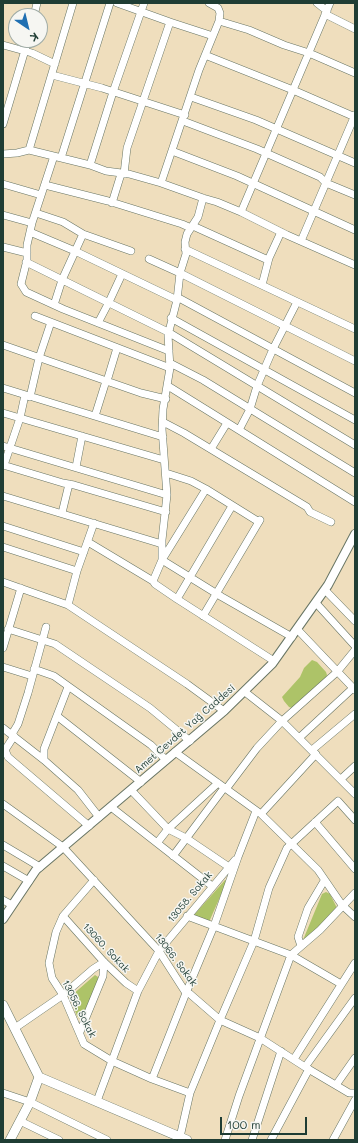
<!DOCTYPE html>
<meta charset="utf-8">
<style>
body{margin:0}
#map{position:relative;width:358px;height:1143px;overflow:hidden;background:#efdebd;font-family:Mali,sans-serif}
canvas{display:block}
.frame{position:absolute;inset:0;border:4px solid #1f3d34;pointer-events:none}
.north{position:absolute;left:8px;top:8px;width:40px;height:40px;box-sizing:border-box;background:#f6f6f2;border:1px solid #a0aca6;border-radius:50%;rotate:145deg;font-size:11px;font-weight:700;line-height:16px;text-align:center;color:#1f3d34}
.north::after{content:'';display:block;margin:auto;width:14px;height:18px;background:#1f6fb2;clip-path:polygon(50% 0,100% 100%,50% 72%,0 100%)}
.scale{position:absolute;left:220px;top:1117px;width:87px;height:18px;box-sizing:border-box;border:2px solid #1f3d34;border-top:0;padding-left:5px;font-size:12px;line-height:14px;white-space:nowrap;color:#1f3d34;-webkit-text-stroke:3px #f6f6f2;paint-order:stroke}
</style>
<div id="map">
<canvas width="358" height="1143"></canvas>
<div class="frame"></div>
<div class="north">K</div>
<div class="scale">100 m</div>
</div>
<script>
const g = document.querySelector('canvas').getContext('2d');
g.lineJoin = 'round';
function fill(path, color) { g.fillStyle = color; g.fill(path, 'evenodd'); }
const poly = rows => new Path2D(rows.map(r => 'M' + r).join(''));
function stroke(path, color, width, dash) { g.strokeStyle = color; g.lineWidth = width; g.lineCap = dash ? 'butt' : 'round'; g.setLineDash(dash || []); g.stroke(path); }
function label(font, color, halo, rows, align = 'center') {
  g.font = font + ' Mali,sans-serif'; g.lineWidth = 3; g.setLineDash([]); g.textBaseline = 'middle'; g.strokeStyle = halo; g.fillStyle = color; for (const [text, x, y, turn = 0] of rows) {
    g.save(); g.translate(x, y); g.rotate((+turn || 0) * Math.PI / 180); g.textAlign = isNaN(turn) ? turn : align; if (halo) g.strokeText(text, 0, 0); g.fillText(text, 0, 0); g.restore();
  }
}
fill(poly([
 [312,660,317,662,326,672,327,675,326,678,292,708,289,707,284,701,282,697,300,677,304,668],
 [225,880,227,881,209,922,194,915],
 [326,892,330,894,337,908,321,925,303,940,322,894],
 [95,975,98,977,99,981,81,1020,77,1016,71,1000,71,996]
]), '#adc368');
const minor = poly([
 [117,3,170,22,127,148,124,174],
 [209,3,218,8,220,13,219,21],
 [317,3,327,11],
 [325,14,355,29],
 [34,16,37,3],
 [170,22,213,36],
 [3,45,32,53,55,64],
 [205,55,293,90,355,117],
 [52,75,102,88,185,115],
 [191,97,256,120,355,163],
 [183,121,257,149,320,177,326,183,355,195],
 [3,124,28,40],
 [29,150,73,3],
 [172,151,237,176,355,230],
 [3,154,17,153,29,150,90,165,106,171,129,174,161,183,203,198,217,202,241,212,287,235,355,265],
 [54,156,32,223,27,245,27,260,21,284,26,292,63,309,169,351],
 [61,158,110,3],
 [90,165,113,92,144,3],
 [161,183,199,70,219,21,249,30,284,45,309,53,355,73],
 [3,184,41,195],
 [45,185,108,201,182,224,191,228],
 [112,203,121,174],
 [241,212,330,3],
 [36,213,63,222,83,234,131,251],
 [3,215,32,223],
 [193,226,268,260],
 [30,232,75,251,177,300],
 [301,241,355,115],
 [3,247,27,253],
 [185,249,355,329],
 [149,259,180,273,355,361],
 [26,262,168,332,355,445],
 [262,285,269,258,281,232],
 [177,297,355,393],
 [54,305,62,280,83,234],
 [35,316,170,368],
 [171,318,355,420],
 [98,323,109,302,122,274],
 [3,345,141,393,166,399],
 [170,363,203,380,355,473],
 [107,381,117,348],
 [168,386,355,502],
 [3,388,163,437],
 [30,397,39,358,51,322],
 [3,413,164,460],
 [95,416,106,381],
 [163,422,184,433,307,507,310,512,331,522],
 [239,430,250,409,257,386,273,349,297,302],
 [3,446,167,495],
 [211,449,227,423],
 [3,465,63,483,74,485,166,512],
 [4,465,20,418,25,395],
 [76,467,82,436],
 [166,473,191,481,206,489,259,522],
 [206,489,162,560,222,597,292,637],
 [3,496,162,544],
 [62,513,69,484],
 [3,526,84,552],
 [88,542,153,581,155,584,177,599,274,661],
 [3,547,77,571],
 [153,581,162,560,162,540,167,495,162,429,163,409,170,368,168,335,177,300,180,273,186,254,185,242,187,234,198,217,203,198],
 [3,582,68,605,187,684,224,711],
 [325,590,355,621],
 [177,599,232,506],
 [316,603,355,646],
 [68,605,77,571,94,523],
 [203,616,260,520],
 [8,629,55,644,150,708,190,741],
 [297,629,355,690],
 [3,648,21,588],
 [3,667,32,676],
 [34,669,54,676,151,745,166,760],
 [68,687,44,749,44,760,78,790,99,817],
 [245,692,282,721,355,794],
 [57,716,141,782],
 [3,728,44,760],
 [12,734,18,724,28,693,46,627],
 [14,736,5,750,8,757,89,826],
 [299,738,353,688],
 [312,750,355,714],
 [175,752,261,814,318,870,342,905,355,917],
 [341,779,355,766],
 [226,789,257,748,282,721,337,672,355,650],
 [131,790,168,829,186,838,229,867],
 [3,804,63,847,159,951,186,993,190,994,220,1020,260,1038,305,1067,349,1093,355,1093],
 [111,807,212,886],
 [261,814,316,754],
 [315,822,355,869],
 [157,843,168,829,218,783],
 [3,845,40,867],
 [173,856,224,788],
 [3,866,29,881],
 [94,880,63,916,56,932,49,963,52,978,63,995,84,1044,112,1061,152,1079,190,1093],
 [3,900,12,905],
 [63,916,104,962,126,983,138,991],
 [187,916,291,955,341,984],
 [301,946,298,937,308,908,324,881],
 [15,1028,63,995,93,969,104,962],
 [80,1032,103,976,104,962],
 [294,1059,355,963],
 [305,1067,355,998],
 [152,1079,186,993,214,926,238,857,256,811],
 [336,1085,355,1058],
 [3,1093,30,1102,107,1140],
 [97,1101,138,991,159,951,235,860],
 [20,1121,59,1140],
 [180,1137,190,1093,220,1020,254,941,269,888,287,848,338,801,355,820],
 [225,1140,239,1096,291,955,320,930,355,893],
 [252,1140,281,1051],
 [271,1140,309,1069],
 [333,1140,355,1100]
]);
const tertiary = poly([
 [3,919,36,870,224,711,272,664,328,585,355,534]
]);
const secondary = poly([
 [3,1005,39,1077,30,1102,10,1140],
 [39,1077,187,1140]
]);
stroke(minor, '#687564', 8);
stroke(tertiary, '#687564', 10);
stroke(secondary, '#687564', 10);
stroke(minor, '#fff', 7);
stroke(tertiary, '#fff', 8);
stroke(secondary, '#fff', 9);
label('10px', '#1f3d34', '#f6f6f2', [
 ["Amet Cevdet Yağ Caddesi",185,729,-41],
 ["13058. Sokak",190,897,-50],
 ["13060. Sokak",106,948,47],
 ["13066. Sokak",176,960,53],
 ["13056. Sokak",79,1009,63]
]);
</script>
